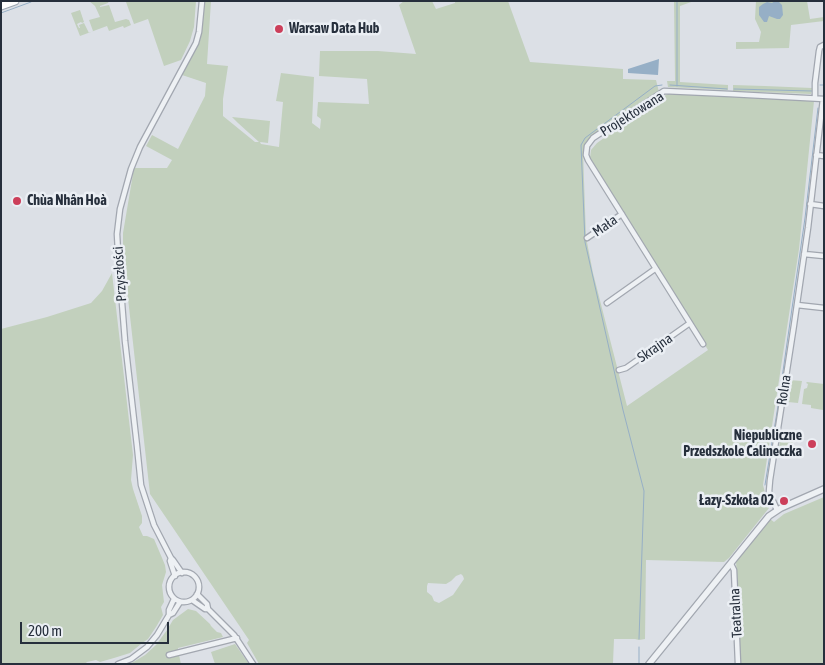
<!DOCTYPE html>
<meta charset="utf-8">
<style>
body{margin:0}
#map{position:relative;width:825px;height:665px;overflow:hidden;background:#dce0e6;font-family:"Asap Condensed",sans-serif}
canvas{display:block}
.frame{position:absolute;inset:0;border:2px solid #262f3c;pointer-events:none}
.scale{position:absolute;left:20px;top:622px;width:149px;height:22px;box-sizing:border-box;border:2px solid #262f3c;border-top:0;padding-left:6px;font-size:15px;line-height:18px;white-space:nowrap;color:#262f3c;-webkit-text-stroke:4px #ebeff4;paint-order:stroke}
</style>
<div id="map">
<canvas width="825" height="665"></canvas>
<div class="frame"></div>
<div class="scale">200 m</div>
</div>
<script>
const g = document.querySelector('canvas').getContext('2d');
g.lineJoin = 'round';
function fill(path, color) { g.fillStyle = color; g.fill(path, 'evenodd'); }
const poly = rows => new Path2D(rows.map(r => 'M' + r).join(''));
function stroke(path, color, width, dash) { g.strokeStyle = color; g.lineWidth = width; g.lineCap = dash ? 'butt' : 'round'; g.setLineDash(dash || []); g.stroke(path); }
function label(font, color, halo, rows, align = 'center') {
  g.font = font + ' "Asap Condensed",sans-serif'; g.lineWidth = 5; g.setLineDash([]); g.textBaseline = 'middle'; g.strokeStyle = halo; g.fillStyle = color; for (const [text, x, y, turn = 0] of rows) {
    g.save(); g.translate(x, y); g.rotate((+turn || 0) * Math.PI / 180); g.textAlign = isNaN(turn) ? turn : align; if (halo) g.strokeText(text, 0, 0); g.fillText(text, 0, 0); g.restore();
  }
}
fill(poly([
 [89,1,109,1,108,3,100,6,100,7,109,5,115,22,126,19,129,20,131,25,124,28,123,26,109,31,107,26,80,36,71,13,80,10,84,22,82,23,81,22,77,24,79,28,80,28,79,25,84,23,89,33,93,31,89,20,100,17,95,6],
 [127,1,196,1,194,27,190,41,181,60,164,66,148,19,134,24,126,2],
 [204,1,211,1,207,64,228,66,223,99,223,116,255,142,259,142,238,123,232,117,270,121,268,143,260,142,261,144,279,147,283,102,276,101,281,73,314,77,312,123,320,129,321,119,317,116,318,102,369,104,367,79,319,76,320,51,378,51,416,54,399,5,404,1,432,1,436,9,455,3,455,1,508,1,530,62,623,69,623,79,656,80,659,92,589,139,586,142,583,152,586,237,593,273,627,406,708,350,590,158,591,150,597,143,662,97,668,94,814,101,799,249,763,485,769,508,729,558,724,562,646,560,645,639,639,640,635,639,614,639,613,663,626,664,259,664,247,643,249,640,150,494,123,254,123,233,134,168,167,168,172,160,146,146,152,135,178,149,205,96,206,83,182,75,200,41],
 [461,574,463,576,464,579,453,595,439,603,434,601,432,596,427,592,427,586,428,583,446,584,451,581,456,576],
 [674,1,694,1,680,6,680,82,728,85,728,90,668,87,667,81,675,81],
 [756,1,807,1,810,19,824,17,824,21,791,25,789,48,736,49,736,42,759,42,761,32,755,19],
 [733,85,765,86,812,88,811,94,733,91],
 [112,273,133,455,131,480,133,489,142,516,142,523,139,527,143,536,147,536,154,539,165,565,166,572,162,585,164,602,161,607,163,615,156,627,148,639,141,644,130,653,114,658,100,662,96,660,87,662,85,664,1,664,1,329,47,317,91,303,102,291],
 [789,380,802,381,798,403,788,402,786,399],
 [807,382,824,384,823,410,811,408,811,405,802,404,804,389,807,388,808,384,806,383],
 [781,430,794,431,791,453,780,452,779,450],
 [824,497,824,664,740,664,736,560,770,519,774,522,784,514],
 [188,609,196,611,210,624,211,626,217,632,221,633,223,637,178,648,178,651,169,654,170,658,179,655,181,664,130,664,145,655,156,645,167,630,173,620],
 [235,644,249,664,215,664,211,652]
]), '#c2d0bd');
fill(poly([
 [775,1,779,2,782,5,783,15,780,19,777,19,769,16,767,22,764,22,759,15,759,7,763,4,767,2,772,3],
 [659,59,658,75,628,73,628,69]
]), '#96afc6');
stroke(poly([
 [677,1,677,86],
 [1,13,31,2],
 [670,85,727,89],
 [820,85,824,85],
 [734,89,812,91],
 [765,485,778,406,805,218,818,108],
 [639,639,644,491,623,410,585,242,581,145,585,138,655,86,662,85],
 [639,647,639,664]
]), '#96afc6', 1);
const minor = poly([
 [815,98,815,83,819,51,820,47,824,45],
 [816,155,824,156],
 [810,204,824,206],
 [587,238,622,214],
 [804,254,824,256],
 [607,303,655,269],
 [797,305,824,308],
 [703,344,588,160,586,155,587,146,593,138,664,91,730,94,824,99],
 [619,370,626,368,690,323],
 [777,510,769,492,770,480,794,325,808,228,823,99],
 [171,558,170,561,175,576],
 [731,564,734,570,738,664],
 '169 587a15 15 0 1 1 30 0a15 15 0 1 1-30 0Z',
 [182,573,173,560,171,558,154,525,141,485,137,446,125,341,118,252,117,234,120,209,131,169,140,147,196,43,199,32,202,1],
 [197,594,207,604,208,609,234,635,253,664],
 [192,600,205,609,208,609],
 [169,615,169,610,174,599],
 [169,655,237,638],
 [118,664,131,659,147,647,157,635,169,615,173,613,180,602]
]);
const tertiary = poly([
 [649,664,769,516,781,508,824,489]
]);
const primary = poly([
 [1,6,15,1]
]);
stroke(minor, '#a2a7b0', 7);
stroke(tertiary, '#a2a7b0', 8);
stroke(primary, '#9ba5b1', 9);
stroke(minor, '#eef1f4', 4.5);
stroke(tertiary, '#eef1f4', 5.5);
stroke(primary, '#fff', 7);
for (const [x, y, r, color] of [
 [279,29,5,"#cc3f5a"],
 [17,201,5,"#cc3f5a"],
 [812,444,5,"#cc3f5a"],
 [784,501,5,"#cc3f5a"]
]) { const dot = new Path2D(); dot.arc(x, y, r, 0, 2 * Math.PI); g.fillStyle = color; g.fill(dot); stroke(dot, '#ebeff4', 2); }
label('bold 14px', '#262f3c', '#ebeff4', [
 ["Warsaw Data Hub",289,29],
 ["Chùa Nhân Hoà",27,201],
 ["Niepubliczne",802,436,"right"],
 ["Przedszkole Calineczka",802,452,"right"],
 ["Łazy-Szkoła 02",774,501,"right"]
], 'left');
label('14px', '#262f3c', '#ebeff4', [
 ["Projektowana",632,114,-32],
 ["Mała",605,226,-35],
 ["Przyszłości",120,274,-94],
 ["Skrajna",655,348,-35],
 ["Rolna",784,390,-81],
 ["Teatralna",736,613,-93]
]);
</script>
